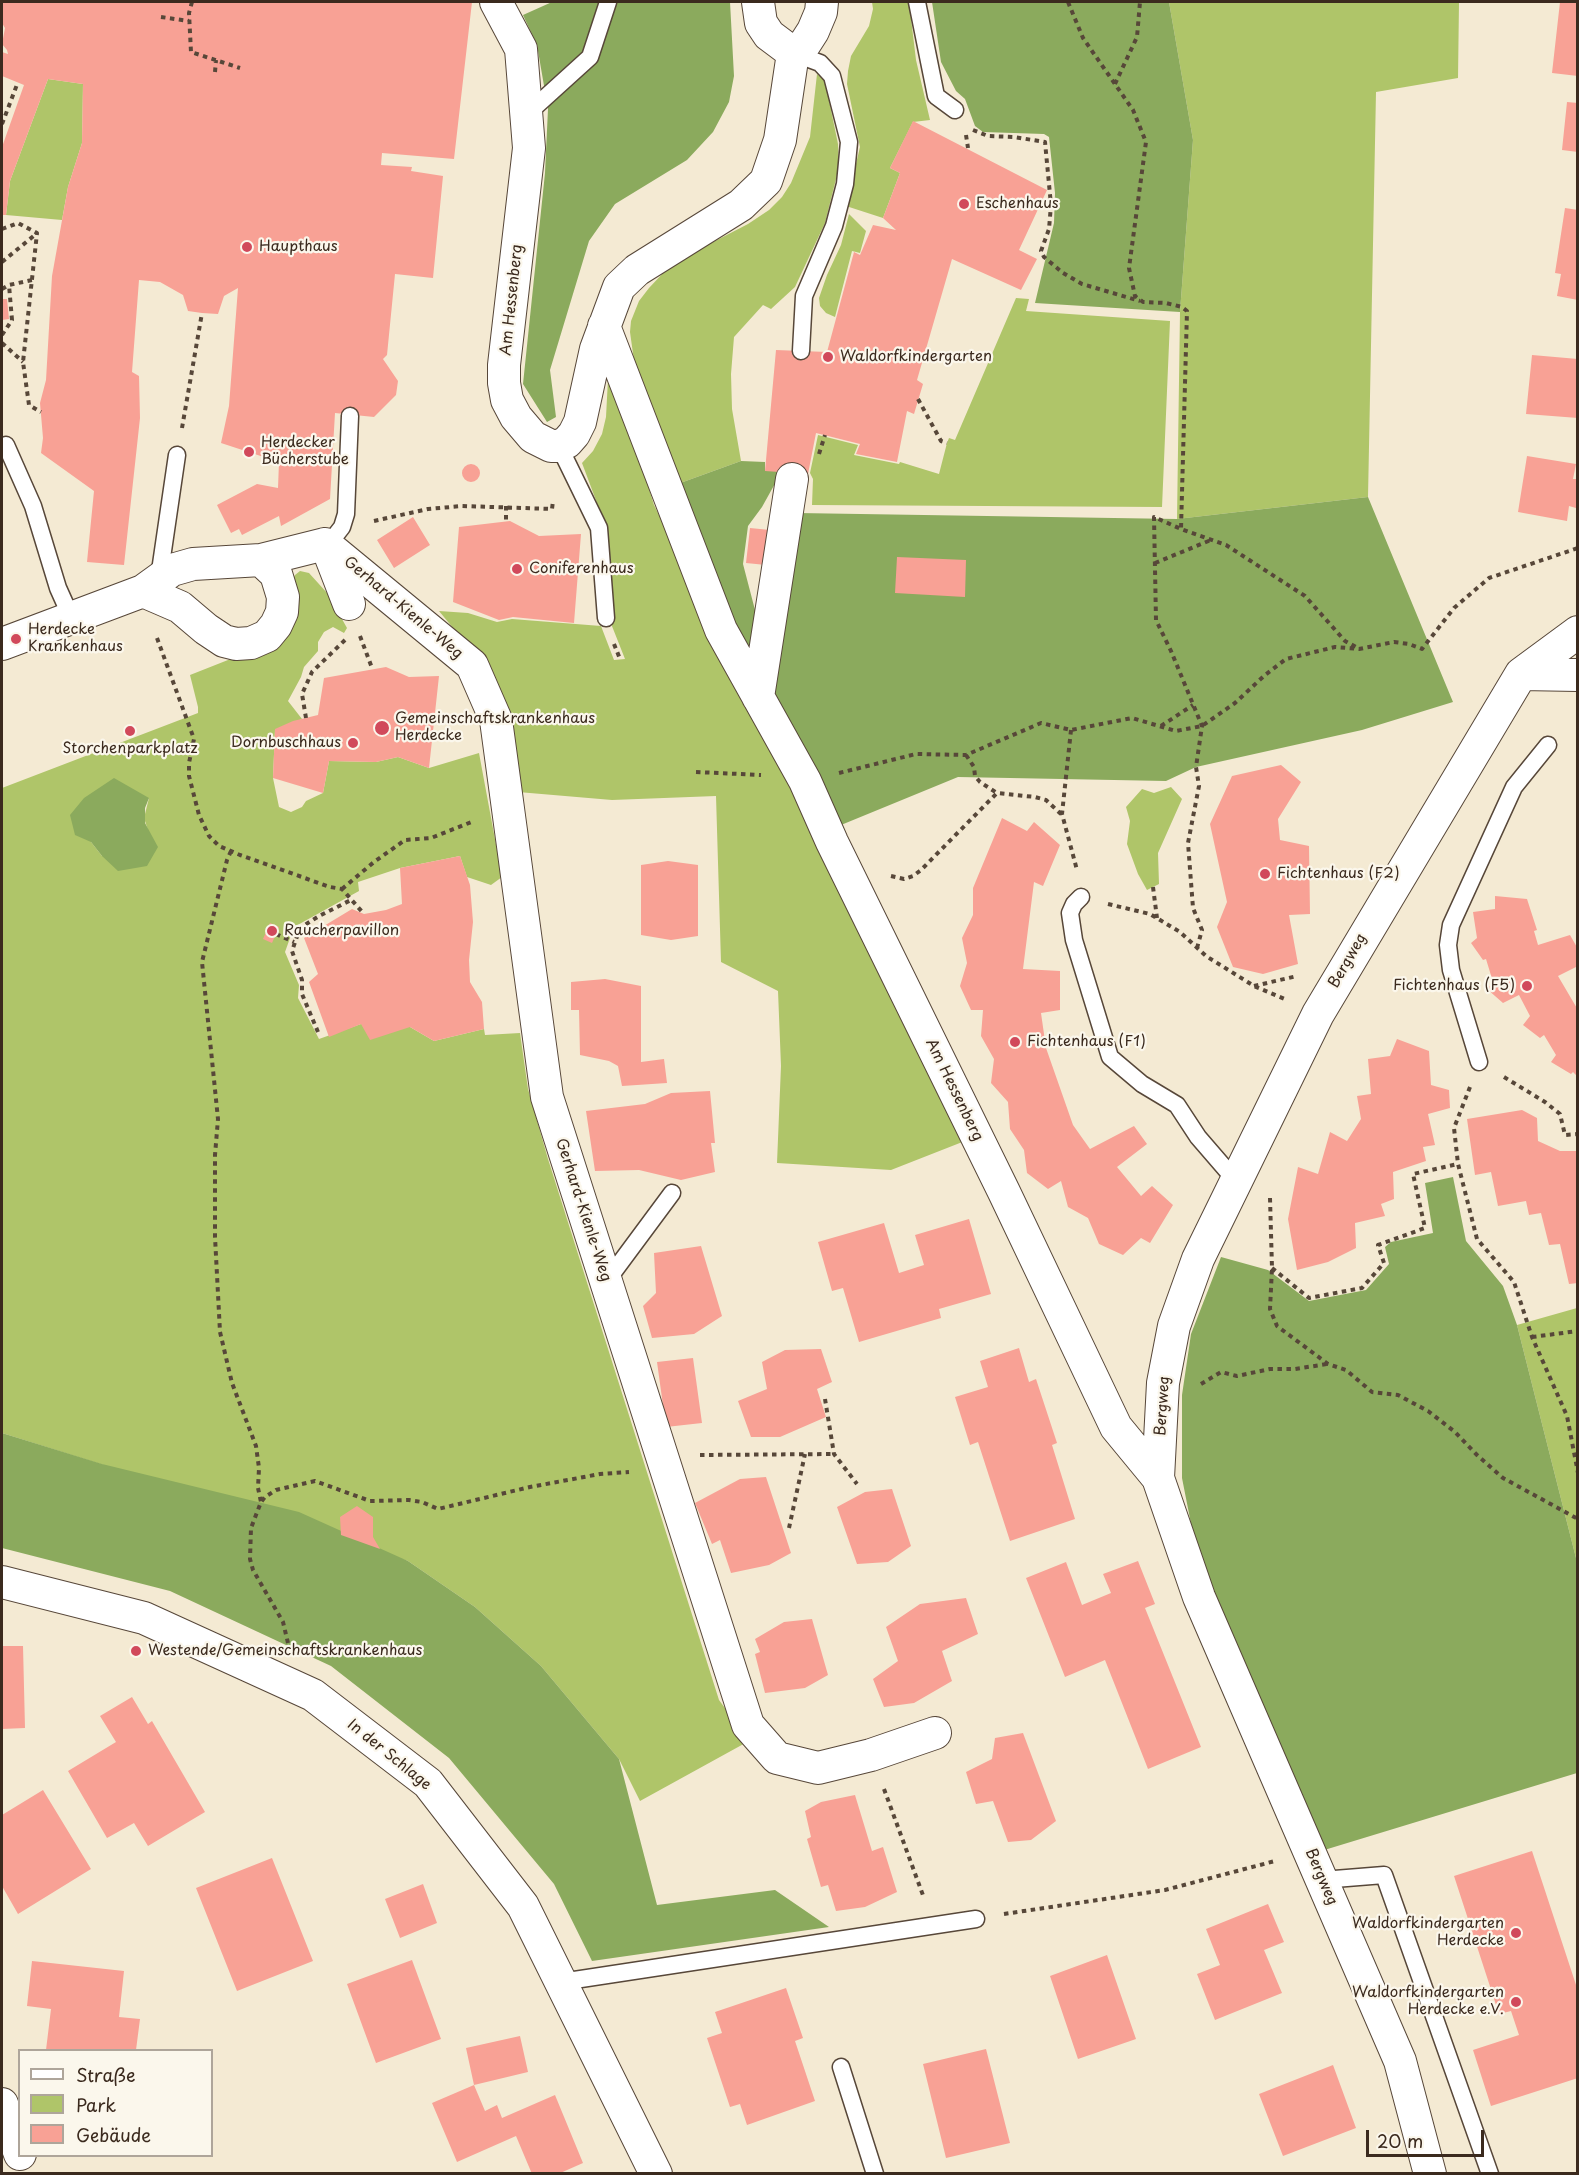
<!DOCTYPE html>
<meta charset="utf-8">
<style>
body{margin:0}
#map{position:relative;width:1579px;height:2175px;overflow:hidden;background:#f4ead3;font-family:"Playpen Sans",sans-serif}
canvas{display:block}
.frame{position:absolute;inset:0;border:3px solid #3b2a1e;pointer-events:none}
.legend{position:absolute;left:18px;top:2049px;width:195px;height:108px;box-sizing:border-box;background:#fbf7ec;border:2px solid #aea59a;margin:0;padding:8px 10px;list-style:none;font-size:18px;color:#3b2a1e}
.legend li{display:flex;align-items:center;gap:12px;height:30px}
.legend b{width:30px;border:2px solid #aea59a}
.scale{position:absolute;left:1366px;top:2130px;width:118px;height:27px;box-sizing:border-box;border:3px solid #3b2a1e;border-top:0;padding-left:8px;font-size:18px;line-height:21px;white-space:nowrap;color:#3b2a1e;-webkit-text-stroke:4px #fbf7ec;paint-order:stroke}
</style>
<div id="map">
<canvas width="1579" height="2175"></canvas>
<div class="frame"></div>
<ul class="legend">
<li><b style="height:8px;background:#fff"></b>Straße</li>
<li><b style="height:16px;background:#afc569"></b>Park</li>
<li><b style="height:16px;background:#f8a195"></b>Gebäude</li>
</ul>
<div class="scale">20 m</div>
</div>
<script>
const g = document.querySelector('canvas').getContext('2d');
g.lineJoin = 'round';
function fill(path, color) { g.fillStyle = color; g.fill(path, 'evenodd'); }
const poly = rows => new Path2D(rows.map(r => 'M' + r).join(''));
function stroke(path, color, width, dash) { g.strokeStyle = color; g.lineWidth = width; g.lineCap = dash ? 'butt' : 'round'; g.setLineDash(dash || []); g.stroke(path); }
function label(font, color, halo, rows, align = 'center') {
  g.font = font + ' "Playpen Sans",sans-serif'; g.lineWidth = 4.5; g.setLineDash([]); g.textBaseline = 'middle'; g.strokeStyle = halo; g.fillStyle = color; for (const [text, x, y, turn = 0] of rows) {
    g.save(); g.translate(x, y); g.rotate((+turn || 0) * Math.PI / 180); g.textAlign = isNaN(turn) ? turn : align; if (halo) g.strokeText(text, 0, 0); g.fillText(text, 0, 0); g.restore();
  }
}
fill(poly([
 [872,2,909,2,916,60,930,120,913,122,890,168,900,173,883,218,846,206,860,147,847,84,848,71,851,56,869,26,873,9],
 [1169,2,1459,2,1458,78,1376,92,1368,497,1177,519,1180,312,1193,140],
 [817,74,825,81,838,144,839,167,825,223,795,287,771,309,763,305,734,337,731,374,732,409,741,461,672,486,636,375,630,332,631,321,639,301,649,288,665,271,688,255,748,224,769,210,782,197,791,183,810,137],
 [48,79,83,84,82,143,68,187,62,220,6,215,10,181],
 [849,214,866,231,860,253,852,251,835,317,826,313,820,306,819,298,827,275,841,245],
 [1016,298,1029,299,1026,311,1170,321,1162,507,812,505,813,479,810,473,818,435,858,445,854,455,899,464,900,462,939,474,947,443,949,438,955,440],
 [609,360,654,505,970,1139,891,1170,777,1163,781,1066,778,991,721,962,716,796,612,800,518,792,481,662,439,611,468,613,497,622,512,619,601,626,614,660,625,659,608,616,606,527,582,463,593,451,602,434,606,417],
 [300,571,309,573,328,594,347,628,344,633,333,627,324,632,318,642,318,651,304,667,301,677,288,701,302,719,275,730,273,778,279,807,291,812,302,807,306,801,323,793,329,761,376,762,398,757,429,768,479,753,502,877,491,885,467,877,460,856,400,868,358,882,359,891,294,927,285,952,299,985,298,998,319,1039,361,1024,410,1027,434,1041,484,1029,485,1035,520,1033,528,1089,548,1159,719,1700,749,1741,640,1801,619,1759,541,1666,475,1607,408,1561,2,1433,2,788,198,713,198,707,190,675,228,660,254,655,295,575],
 [149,798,144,818,148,830,102,856,91,842],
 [1171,787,1182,799,1158,853,1159,884,1147,890,1138,874,1127,844,1130,821,1126,807,1142,789,1154,793],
 [1577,1308,1578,1308,1577,1562,1517,1325]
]), '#afc569');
fill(poly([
 [552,2,730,2,734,76,729,102,713,132,687,160,615,204,589,241,550,370,556,417,547,422,523,384,545,173,548,109,537,45,523,15],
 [932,2,1169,2,1193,140,1180,312,1035,303,1054,223,1055,193,1049,137,1044,134,983,132,975,126,965,99,956,91,941,62],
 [741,461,765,462,765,471,782,471,762,507,748,526,743,564,761,633,752,650,745,649,672,486],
 [1368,497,1453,702,1362,730,1196,767,1166,781,958,777,841,825,770,688,797,513,1177,519],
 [114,778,149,798,145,808,145,823,158,847,147,866,118,871,102,856,91,842,75,835,70,815,84,798],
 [1453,1177,1466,1241,1503,1286,1517,1325,1577,1562,1577,1773,1321,1851,1215,1599,1194,1539,1182,1478,1182,1395,1191,1334,1221,1257,1268,1270,1309,1301,1366,1290,1389,1264,1385,1247,1391,1242,1433,1233,1425,1183],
 [2,1433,102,1464,299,1512,408,1561,475,1607,541,1666,619,1759,657,1905,775,1890,829,1927,592,1961,554,1884,449,1758,331,1666,170,1591,2,1548]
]), '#8baa5d');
fill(poly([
 [3,2,472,2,454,159,382,153,381,165,412,167,411,171,443,176,433,278,395,274,387,355,383,359,398,381,396,395,374,417,335,413,330,499,281,526,279,516,242,535,239,529,231,533,217,505,257,484,278,488,279,462,221,443,229,406,238,288,224,296,218,314,202,313,188,311,183,295,160,282,139,280,132,372,139,376,140,418,124,565,87,562,94,491,41,453,43,438,40,403,46,380,52,276,68,187,82,143,83,84,48,79,10,181,6,215,2,215,2,147,24,85,2,76,2,52,8,54,7,50,2,44,5,28,2,23],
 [1560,2,1578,2,1578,76,1552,73],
 [1567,102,1578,103,1578,152,1562,150],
 [913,121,1047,190,1019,250,1037,259,1021,290,952,259,917,380,923,384,914,414,907,411,897,462,856,454,860,444,816,433,808,474,765,471,776,350,827,352,854,252,860,255,873,225,896,230,883,218,900,173,890,168],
 [1565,208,1578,210,1578,300,1557,296,1561,274,1555,273],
 [2,299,7,299,9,319,2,320],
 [1532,355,1578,359,1578,418,1526,414],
 [1527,456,1576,464,1573,479,1578,479,1576,508,1569,506,1567,521,1518,512],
 '462 473a9 9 0 1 1 18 0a9 9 0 1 1-18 0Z',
 [413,517,430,545,394,568,377,540],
 [510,521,539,536,581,534,574,623,513,617,499,620,453,602,459,527],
 [750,528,770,530,766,565,746,563],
 [897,557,966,560,965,597,895,593],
 [386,667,409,677,439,676,429,768,398,757,376,762,329,761,323,793,273,778,275,729,293,721,318,715,324,678],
 [1281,765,1301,782,1278,819,1280,840,1309,846,1310,914,1289,915,1298,964,1263,974,1233,967,1217,927,1227,902,1210,824,1232,776],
 [1002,818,1027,831,1034,822,1060,845,1043,886,1034,882,1023,969,1060,971,1060,1010,1041,1013,1046,1048,1073,1125,1090,1149,1134,1126,1147,1144,1117,1167,1141,1196,1152,1186,1173,1205,1150,1243,1141,1238,1123,1255,1099,1244,1088,1218,1068,1207,1061,1181,1048,1189,1027,1173,1024,1150,1010,1129,1008,1102,991,1083,994,1059,981,1036,983,1010,971,1010,960,986,967,963,962,938,973,915,973,888],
 [460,856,470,885,473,922,469,960,470,982,482,1002,484,1029,434,1041,410,1027,370,1040,361,1024,329,1037,309,982,318,974,304,938,352,909,364,914,386,910,402,904,400,868],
 [668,861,698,865,698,936,671,940,641,935,641,865],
 [1495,896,1527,899,1537,930,1534,931,1538,945,1570,935,1578,949,1578,966,1558,976,1578,1010,1578,1077,1573,1072,1571,1074,1551,1062,1556,1055,1544,1035,1540,1038,1523,1025,1530,1016,1519,995,1503,1003,1487,989,1493,982,1486,959,1483,960,1471,943,1477,938,1473,912,1495,909],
 [270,923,279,927,272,943,263,939],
 [605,979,641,986,641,1062,664,1059,667,1083,622,1086,618,1066,609,1061,580,1055,579,1010,571,1010,571,982],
 [1397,1039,1429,1051,1431,1085,1449,1090,1450,1108,1428,1114,1435,1145,1423,1147,1426,1161,1393,1172,1394,1199,1381,1204,1385,1216,1355,1223,1356,1248,1328,1262,1297,1270,1288,1219,1298,1167,1318,1174,1330,1132,1347,1141,1361,1119,1357,1096,1371,1094,1368,1059,1390,1056],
 [710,1091,715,1143,711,1143,715,1172,681,1180,639,1170,595,1171,586,1111,645,1104,671,1093],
 [1522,1110,1537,1118,1538,1141,1560,1151,1578,1151,1578,1283,1569,1284,1560,1244,1549,1245,1541,1213,1529,1215,1526,1201,1498,1206,1491,1172,1475,1175,1467,1119],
 [969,1219,991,1294,939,1309,941,1318,859,1342,843,1288,832,1291,818,1242,884,1223,899,1273,924,1265,915,1235],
 [701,1246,722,1316,694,1334,652,1338,643,1306,656,1293,654,1253],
 [1019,1348,1029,1382,1036,1379,1057,1443,1052,1445,1075,1519,1010,1541,978,1442,970,1445,955,1397,988,1387,980,1361],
 [821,1349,832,1382,817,1389,826,1417,780,1437,751,1437,738,1401,767,1389,762,1362,785,1350],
 [693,1358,702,1423,666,1427,657,1362],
 [766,1477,791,1553,769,1565,731,1573,720,1540,712,1544,695,1503,740,1479],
 [892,1489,911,1546,888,1562,857,1564,837,1507,865,1492],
 [357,1506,373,1517,373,1537,380,1549,341,1535,340,1517],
 [1138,1561,1155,1604,1145,1608,1201,1747,1148,1769,1105,1660,1065,1677,1026,1578,1066,1562,1082,1605,1111,1593,1103,1574],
 [966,1598,978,1634,942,1651,952,1681,914,1703,884,1707,873,1679,898,1661,886,1627,920,1604],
 [812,1619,828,1675,805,1688,765,1693,755,1654,760,1652,755,1639,784,1622],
 [2,1646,23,1646,25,1728,2,1729],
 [132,1697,148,1724,152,1721,205,1812,148,1846,134,1823,107,1838,68,1771,116,1742,100,1716],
 [1023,1733,1056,1821,1031,1840,1008,1842,993,1801,976,1804,966,1772,992,1759,995,1738],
 [43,1790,91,1869,18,1914,2,1886,2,1815],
 [855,1795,872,1851,883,1847,897,1892,865,1907,836,1911,828,1885,821,1887,807,1839,811,1837,805,1811,821,1802],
 [1532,1851,1578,1991,1578,2078,1491,2106,1473,2050,1519,2035,1511,2011,1499,2014,1454,1876],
 [272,1858,313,1961,237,1991,196,1888],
 [423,1884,437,1923,400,1938,385,1899],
 [1268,1904,1284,1942,1264,1950,1282,1993,1215,2020,1197,1974,1220,1965,1206,1929],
 [1107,1955,1136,2039,1078,2059,1050,1976],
 [412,1960,441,2039,376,2063,347,1984],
 [32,1961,124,1971,119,2017,140,2019,136,2050,46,2050,51,2009,27,2006],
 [786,1988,803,2038,795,2041,815,2101,747,2125,740,2104,730,2107,707,2038,722,2033,715,2012],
 [520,2036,528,2072,474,2085,466,2048],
 [986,2049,1010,2143,946,2158,923,2064],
 [1333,2065,1356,2128,1283,2156,1259,2094],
 [474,2085,485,2111,497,2105,502,2118,555,2095,583,2163,558,2174,532,2174,516,2136,457,2162,432,2103]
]), '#f8a195');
const service = poly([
 [917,2,936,96,955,110],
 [793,53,820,63,832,76,849,142,845,184,834,226,804,296,801,351],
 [526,115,590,57,608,2],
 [6,445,33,506,58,588,71,617],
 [559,446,599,528,606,618],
 [325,544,335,536,342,527,346,514,350,416],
 [159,578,177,455],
 [1081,897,1074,904,1070,913,1074,940,1110,1057,1142,1084,1177,1105,1198,1137,1236,1181],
 [1479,1062,1451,970,1448,945,1451,925,1514,787,1548,745],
 [606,1282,672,1193],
 [1322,1880,1384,1875,1490,2174],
 [561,1982,976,1919],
 [841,2067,875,2174]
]);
const minor = poly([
 [496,2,521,49,529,148,504,365,504,383,507,400,516,417,533,437,551,446,559,446,567,442,574,434,580,422,596,349,619,287,637,270,741,205,766,181,780,140,793,53,804,45,813,31,821,12,822,2],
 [758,2,761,23,769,35,793,53],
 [604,326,721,630,805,781,832,842,1004,1192,1116,1427,1158,1478],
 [325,544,472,665,496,720,547,1097,748,1725,777,1758,818,1768,871,1755,935,1733],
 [327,547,349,604],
 [143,591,172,570,193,564,261,560,325,544],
 [2,644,143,591,180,607,206,629,224,641,236,644,251,643,267,636,276,625,282,612,283,597,276,574,261,560],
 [1521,674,1578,675],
 [758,697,792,479],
 [2,1582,144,1618,313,1695,428,1783,523,1906,656,2174],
 [2,2104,20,2154],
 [1430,2174,1400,2061,1199,1597,1158,1478,1163,1383,1174,1326,1198,1259,1318,1014,1521,674,1578,632]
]);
stroke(service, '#574739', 19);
stroke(minor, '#574739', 34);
stroke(poly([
 [192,2,189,13,191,52,240,68],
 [1068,2,1083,38,1133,110,1146,142,1129,268,1135,296,1143,302,1166,303,1182,307,1187,311,1181,529],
 [161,17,189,21],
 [215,72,216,60],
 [1115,84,1137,37,1140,2],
 [2,124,18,82],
 [973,130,988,136,1014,137,1045,142,1051,205,1049,229,1041,251,1044,257,1063,273,1082,284,1140,301],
 [966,135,968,148],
 [2,229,18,223,37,233,23,362,29,405,41,412],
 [2,262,36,234],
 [2,289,9,285,32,280],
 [2,335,12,320,9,285],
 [2,343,23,362],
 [918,399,941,441,947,443],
 [182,428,202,313],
 [819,454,825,435],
 [506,506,506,522],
 [374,521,428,509,462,506,552,509,553,501],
 [1155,563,1211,540],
 [360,636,372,668],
 [157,638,194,739,189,763,189,776,199,815,209,836,219,846,240,855,330,887,342,889,364,914],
 [614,644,620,659],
 [306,718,302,694,312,672,346,639],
 [1161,726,1193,705],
 [1071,730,1062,814,1077,870],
 [966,755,974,767,975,776,980,782,997,793],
 [696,772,761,775],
 [839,773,916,754,966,755,1041,723,1071,730,1132,718,1176,731,1202,726,1235,703,1265,675,1286,659,1335,647,1359,649,1394,642,1409,644,1422,649,1454,608,1489,578,1578,548],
 [231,851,227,860,202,962,218,1119,215,1155,215,1237,220,1332,232,1383,256,1446,259,1468,258,1488,261,1502],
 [891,876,904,879,913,876,921,870,997,793,1035,797,1046,800,1061,814],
 [1153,887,1157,918],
 [342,889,374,862,405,840,431,838,474,821],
 [1108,904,1150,914,1180,932,1206,956,1254,986,1287,1000],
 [276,934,294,942],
 [1197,948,1202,930,1193,908,1188,843,1199,786,1196,767,1202,726,1171,651,1156,620,1154,517,1181,529,1226,545,1305,596,1345,641,1356,647],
 [1254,986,1297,976],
 [318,1032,302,994,302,980,292,951,300,928,319,916,351,900],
 [1504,1077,1545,1102,1560,1114,1565,1135,1578,1134],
 [1470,1087,1454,1128,1458,1164,1477,1239,1514,1282,1532,1337,1567,1416,1578,1473],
 [1270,1198,1272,1268,1270,1309,1277,1326,1328,1364,1346,1370,1372,1392,1398,1395,1428,1411,1455,1432,1477,1455,1503,1478,1578,1519],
 [1272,1268,1309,1298,1362,1288,1384,1263,1378,1245,1425,1228,1413,1174,1458,1164],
 [1532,1337,1578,1331],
 [1201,1384,1221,1372,1237,1376,1270,1369,1295,1369,1327,1364],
 [825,1399,834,1454,857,1484],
 [700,1455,834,1454],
 [789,1528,805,1454],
 [288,1643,283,1622,253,1570,250,1559,251,1528,261,1502,265,1497,276,1490,315,1481,370,1501,409,1500,422,1502,438,1509,530,1487,600,1474,629,1472],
 [884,1789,924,1898],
 [1004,1914,1165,1890,1275,1861]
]), '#574739', 4, [4.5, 4.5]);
stroke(service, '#fff', 16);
stroke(minor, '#fff', 32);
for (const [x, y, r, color] of [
 [964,204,6,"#d1495b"],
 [247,247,6,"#d1495b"],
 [828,357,6,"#d1495b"],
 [249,452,6,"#d1495b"],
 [517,569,6,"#d1495b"],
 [16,639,6,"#d1495b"],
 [382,728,8,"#d1495b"],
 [130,731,6,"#d1495b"],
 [353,743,6,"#d1495b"],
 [1265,874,6,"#d1495b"],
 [272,931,6,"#d1495b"],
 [1527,986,6,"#d1495b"],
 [1015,1042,6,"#d1495b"],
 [136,1651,6,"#d1495b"],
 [1516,1933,6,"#d1495b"],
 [1516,2002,6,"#d1495b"]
]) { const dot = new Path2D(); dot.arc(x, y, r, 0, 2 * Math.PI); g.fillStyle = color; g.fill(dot); stroke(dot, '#fbf7ec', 2); }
label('15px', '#3b2a1e', '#fbf7ec', [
 ["Eschenhaus",976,204],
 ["Haupthaus",259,247],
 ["Waldorfkindergarten",840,357],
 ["Herdecker",261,443],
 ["Bücherstube",261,460],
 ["Coniferenhaus",529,569],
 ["Herdecke",28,630],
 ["Krankenhaus",28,647],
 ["Gemeinschaftskrankenhaus",395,719],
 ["Herdecke",395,736],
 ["Dornbuschhaus",341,743,"right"],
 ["Storchenparkplatz",130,749,"center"],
 ["Fichtenhaus (F2)",1277,874],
 ["Raucherpavillon",284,931],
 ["Fichtenhaus (F5)",1515,986,"right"],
 ["Fichtenhaus (F1)",1027,1042],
 ["Westende/Gemeinschaftskrankenhaus",148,1651],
 ["Waldorfkindergarten",1504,1924,"right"],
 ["Herdecke",1504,1941,"right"],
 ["Waldorfkindergarten",1504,1993,"right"],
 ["Herdecke e.V.",1504,2010,"right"]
], 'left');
label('15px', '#3b2a1e', '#fbf7ec', [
 ["Am Hessenberg",512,300,-84],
 ["Gerhard-Kienle-Weg",403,608,40],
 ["Bergweg",1348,961,-60],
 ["Am Hessenberg",954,1090,64],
 ["Gerhard-Kienle-Weg",583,1210,72],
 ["Bergweg",1163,1406,-86],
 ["In der Schlage",389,1755,39],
 ["Bergweg",1321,1877,67]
]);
</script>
